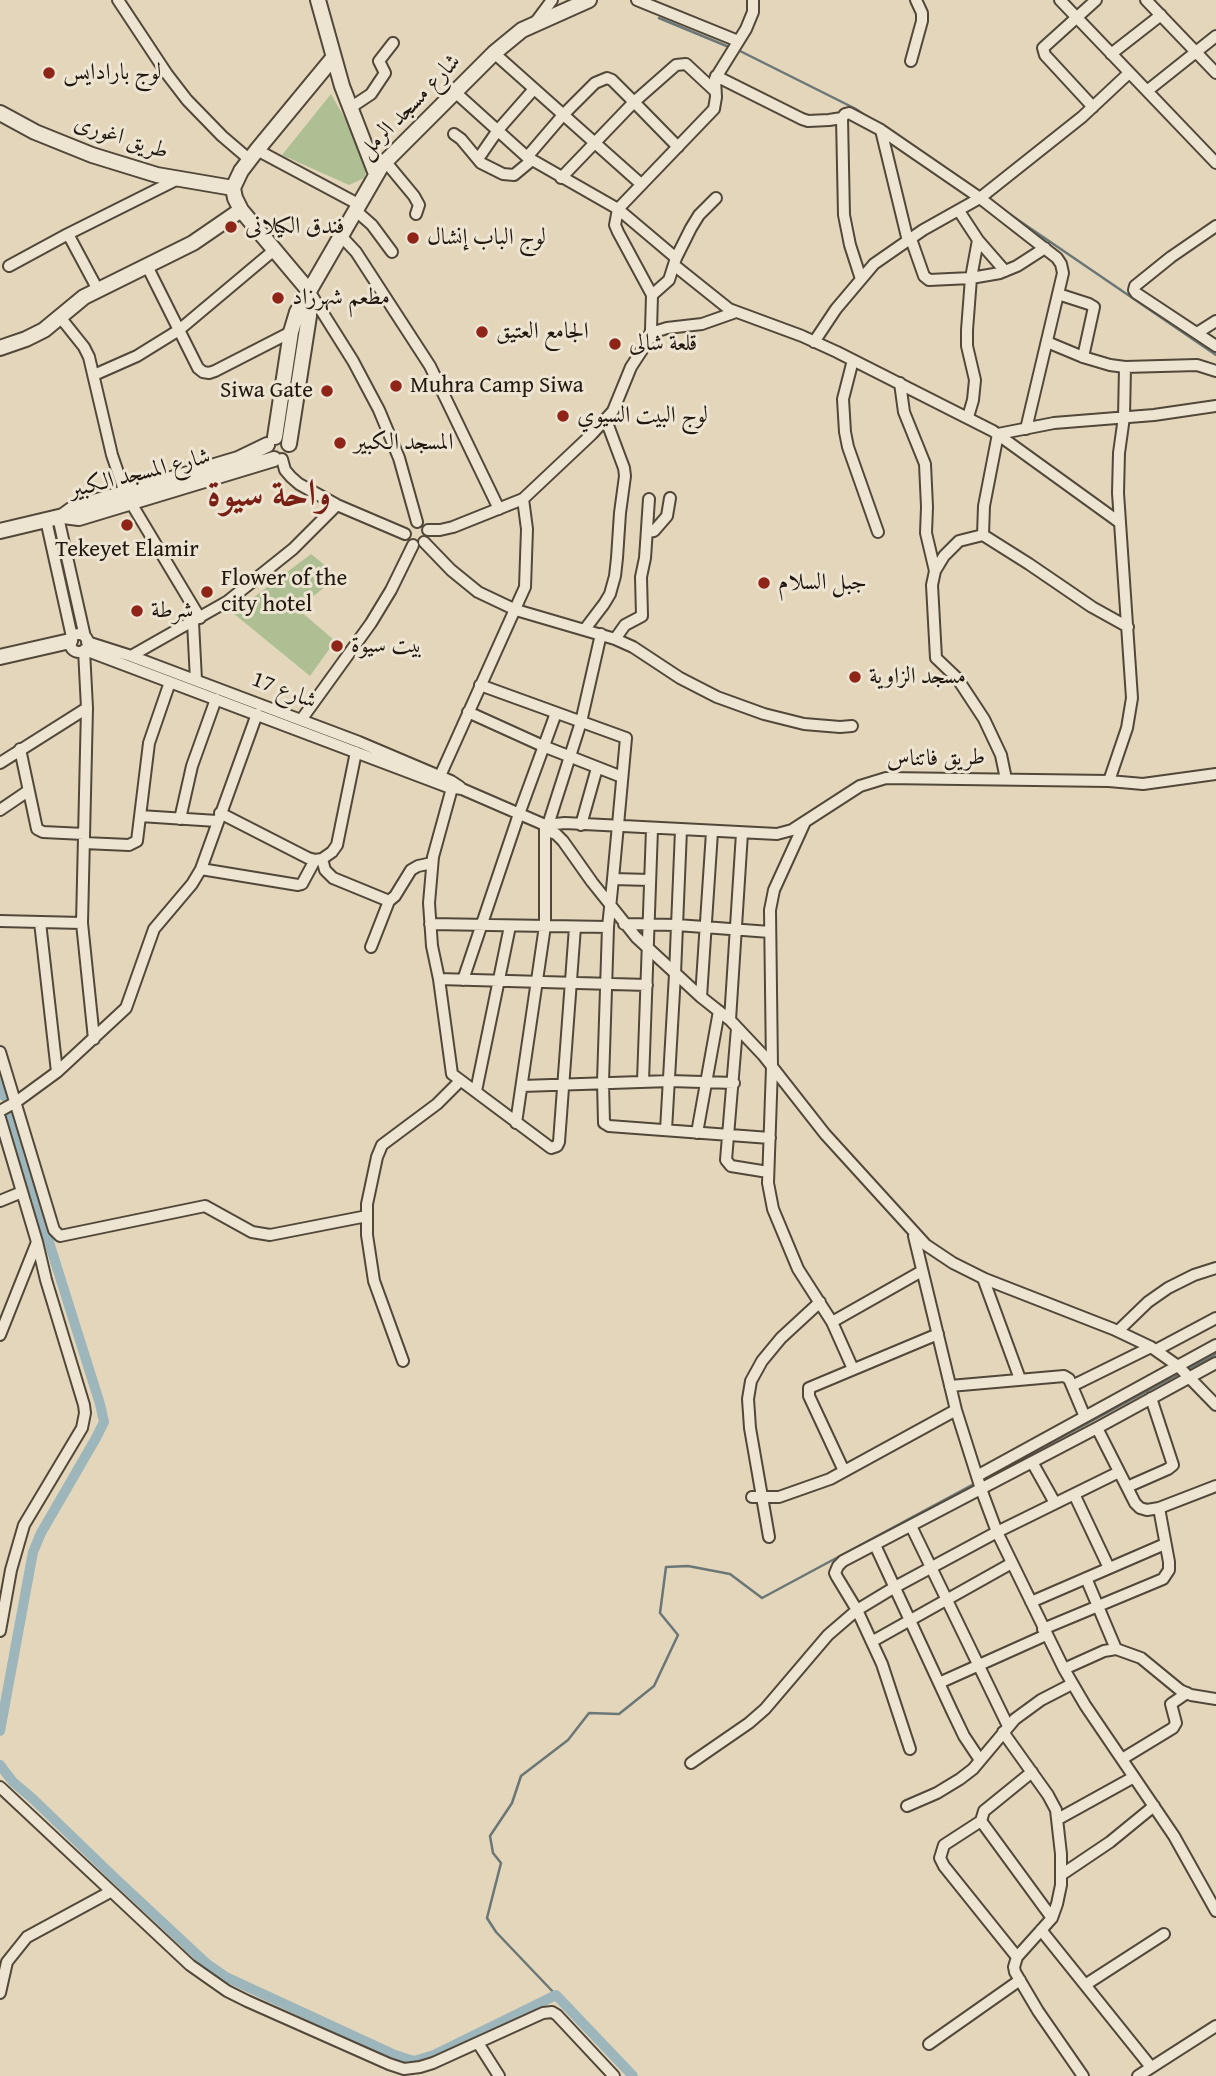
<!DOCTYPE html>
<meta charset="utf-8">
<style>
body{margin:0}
canvas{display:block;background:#e3d6ba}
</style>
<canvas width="1216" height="2076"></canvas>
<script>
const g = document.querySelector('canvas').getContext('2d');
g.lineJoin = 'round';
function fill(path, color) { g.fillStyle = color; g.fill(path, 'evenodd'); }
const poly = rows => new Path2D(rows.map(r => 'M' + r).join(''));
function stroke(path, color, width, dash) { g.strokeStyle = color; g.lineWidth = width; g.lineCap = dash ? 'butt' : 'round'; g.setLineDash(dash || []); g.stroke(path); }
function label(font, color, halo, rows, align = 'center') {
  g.font = font + ' "Gentium Book Plus",Amiri,serif'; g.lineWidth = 6; g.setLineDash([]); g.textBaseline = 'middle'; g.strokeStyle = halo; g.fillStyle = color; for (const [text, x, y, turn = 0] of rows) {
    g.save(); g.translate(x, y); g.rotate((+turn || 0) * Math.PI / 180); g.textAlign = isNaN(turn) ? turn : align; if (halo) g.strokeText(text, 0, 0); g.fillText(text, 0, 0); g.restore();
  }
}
fill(poly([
 [331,94,366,156,367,169,364,178,349,185,282,155],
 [311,554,338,576,298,609,335,641,310,676,233,613]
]), '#aebf94');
stroke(poly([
 [659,18,729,47],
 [736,49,856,109,869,118],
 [1005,211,1216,355],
 [1190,1368,1216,1354],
 [986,1478,1177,1375],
 [556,1995,496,1932,487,1918,501,1863,493,1853,490,1836,512,1803,521,1776,568,1740,589,1713,619,1714,654,1686,678,1635,660,1613,666,1567,688,1566,730,1574,762,1598,972,1485]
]), '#6b7777', 2.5);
stroke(poly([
 [0,1083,4,1096],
 [0,1731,33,1552,41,1533,96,1438,104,1422,100,1404,8,1112],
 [0,1765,13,1782,32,1798,116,1879,206,1963,226,1977,395,2055,414,2061,434,2055,556,1995,633,2076]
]), '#9cb6bc', 10);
const minor = poly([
 [118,0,167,74,187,100,222,136,250,160],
 [637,0,738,41],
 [1060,0,1216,163],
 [1146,0,1216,73],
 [535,23,552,0],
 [494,53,641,184],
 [1111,54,1161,15],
 [911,61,922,21,922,13,916,0],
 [716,76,802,119,808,121,829,120,842,118,845,114,849,113,881,130,980,198,1057,258,1061,264,1063,273,1026,429],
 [1147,91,1216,36],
 [455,92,527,157,618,209,676,258],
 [1093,107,1045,55,1043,48,1096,0],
 [350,108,371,94,385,73,379,61,393,43],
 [842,118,844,215,850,245,861,279],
 [881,130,908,241],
 [454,134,461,139,481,163,503,174,514,175,532,160],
 [257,150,358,204],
 [527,157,563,115,595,83,607,78,612,80,634,102,678,147],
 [478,159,498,130,534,89],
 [385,161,414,196,419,205,416,214],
 [561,178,634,102,676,65,686,64,715,91],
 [355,210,372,225,392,252],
 [959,211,978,240,1005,271],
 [1216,226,1171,257,1135,286,1134,290,1136,293,1216,346],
 [68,234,98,290],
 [341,236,356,252,430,366,499,509],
 [911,239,924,276,929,280,971,278,1000,273,1017,266,1045,248],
 [674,265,729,309,802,336,837,352,993,431,1119,522],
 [9,266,68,234,178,179],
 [147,266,198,368,203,372,209,373,215,371,291,332],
 [309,291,353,361,379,410,399,458,417,522],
 [1058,294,1089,304,1094,307,1083,357],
 [652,295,669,280,676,258,691,228,699,215,716,198],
 [60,317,84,347,89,357,112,455,125,493],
 [651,333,667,328,702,324,736,312],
 [1197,333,1216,321],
 [814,342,836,309,874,264,923,230,980,198,1082,117,1129,73],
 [1047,342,1083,357,1110,365,1125,367,1197,365,1216,371],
 [853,360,843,399,845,432,848,447,878,532],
 [94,375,137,356,179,330,273,251],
 [900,383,904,412,925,464,927,507,926,533,935,571],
 [968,417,973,400,975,380,967,346,967,330,971,278,978,240],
 [282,459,285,470,291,477,299,484,337,505,405,534],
 [131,503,200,618],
 [58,517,85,637],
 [46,520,72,637],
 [428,530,440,530,453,527,523,499,592,434,613,411,631,367,648,341,651,330,652,295,618,232,615,225,618,209,714,109,716,97,715,79,746,29,753,12,753,0],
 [647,532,654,531,667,516,670,498],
 [983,535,1029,564,1092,607,1128,627],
 [424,542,451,570,478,592,516,610,615,639,633,647,680,678,717,697,764,714,804,724,840,727,852,726],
 [193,622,196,680],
 [585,629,604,604,610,594,615,576,617,558,620,513,625,476,624,468,606,420],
 '70 643a9 9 0 1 1 18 0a9 9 0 1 1-18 0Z',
 [615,639,625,625,642,616,641,577,645,558,649,499],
 [87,642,131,656,359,742,451,781,460,787],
 [84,650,87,708,82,923,94,1039],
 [85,650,448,787,462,789,545,825,565,823,777,834,792,830,860,786,886,778,1109,781,1143,784,1216,774],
 [131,656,228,601,293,549,337,505],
 [480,685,626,738,613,879],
 [468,712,543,746,622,777],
 [301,720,371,623,391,590,413,545],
 [20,749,37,829,43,832,84,834],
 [0,763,87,708],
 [440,776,525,587,527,529,523,499],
 [1006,779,1001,755,984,719,957,678,936,658,932,585,935,571,944,556,959,541,983,535,984,506,998,434,1054,423,1154,415,1216,406],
 [1109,781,1127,728,1132,698,1118,493,1119,453,1124,417,1125,367],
 [452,788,433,857,429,903,432,946,439,979,452,1074,551,1148,557,1146,559,1142,575,927],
 [0,810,28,791],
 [220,813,308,858,315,860,322,859,332,852,337,845,356,752],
 [140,816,217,821],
 [180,819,192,766,216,699],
 [805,822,774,890,770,910,772,1067,768,1183,773,1209,798,1269,832,1322,853,1369],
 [548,825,581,722,601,634],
 [581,825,597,768],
 [546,830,556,834,563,841,592,882,636,937,701,997,730,1020,763,1055,825,1134,926,1245,953,1263,985,1279,1113,1329,1151,1347,1178,1366,1216,1405],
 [84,843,129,845,137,841,149,743,170,682],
 [322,859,325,870,333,878,389,901,395,896,411,870,418,866,432,863],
 [201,869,298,885,302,884,315,860],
 [650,880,613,879,608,927,603,1082,604,1123,609,1126,770,1138],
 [0,921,82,923],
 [40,922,57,1072],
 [430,924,608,927],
 [624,924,677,925,770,932],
 [371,947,389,901],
 [439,979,647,985],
 [463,980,519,814,556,713],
 [701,997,712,832],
 [730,1020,742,833],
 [737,1028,726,1160,731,1166,768,1172],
 [0,1052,54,1230,60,1236,205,1206,252,1232,270,1235,367,1216],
 [643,1081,652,829],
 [522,1086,670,1081,734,1083],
 [476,1091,510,926],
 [0,1111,16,1102,57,1072,126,1008,154,929,192,884,201,869,257,714],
 [0,1118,37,1242,46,1280,84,1405,85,1413,82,1428,24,1525,11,1570,0,1631],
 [516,1123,545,926,545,825],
 [666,1130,675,974,681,830],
 [697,1133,719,1011],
 [0,1201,22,1192],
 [914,1236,956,1410,981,1489,997,1532,1064,1669,1085,1705,1174,1836,1216,1911],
 [983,1278,1020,1379],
 [832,1322,922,1271],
 [1118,1331,1148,1302,1168,1288,1194,1275,1216,1268],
 [0,1335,37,1242],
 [1156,1350,1216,1318],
 [403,1361,374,1281,367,1235,367,1204,377,1157,382,1145,437,1104,460,1081],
 [950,1386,1064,1376,1069,1379,1085,1417],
 [1072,1386,1151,1347],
 [1097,1428,1135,1503,1140,1508,1147,1510,1159,1508,1216,1486],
 [1032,1462,1055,1503],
 [844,1471,809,1396,809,1388,938,1334],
 [977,1476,1216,1345],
 [1127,1487,1168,1469,1173,1465,1151,1398],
 [1074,1494,1109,1568],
 [752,1497,779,1497,830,1479,956,1410],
 [911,1526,1008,1726],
 [769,1537,750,1428,748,1399,751,1381,762,1361,781,1338,820,1302],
 [875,1545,952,1711,964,1736,980,1760],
 [1086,1578,1116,1649],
 [1031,1602,1165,1544],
 [1043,1629,1163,1579,1169,1570,1169,1562,1159,1508],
 [873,1641,1012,1563],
 [1064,1669,1104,1651,1116,1649,1141,1658,1180,1690,1191,1695,1216,1699],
 [939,1683,1046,1635],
 [1003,1732,1048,1795,1056,1810,1061,1854,1061,1885,1057,1904,1052,1918,1017,1957,1014,1967,1015,1972,1038,2011,1083,2076],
 [910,1749,882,1664,857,1610,837,1577,835,1573,838,1566,843,1561,1097,1428,1216,1363],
 [1122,1759,1173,1728,1176,1723,1171,1704,1187,1693],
 [691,1763,749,1723,765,1709,828,1635,857,1610,895,1587,997,1532,1119,1472],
 [1032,1772,984,1811,981,1821,1052,1918],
 [0,1787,190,1965,227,1991,247,2001,389,2064,404,2069,420,2067,433,2063,543,2013,552,2012,557,2015,614,2076],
 [907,1806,937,1793,960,1779,973,1769,1015,1719,1041,1700,1072,1684],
 [1058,1819,1134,1777],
 [981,1821,944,1845,940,1858,944,1866,1017,1957],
 [1061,1875,1110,1842,1154,1806],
 [1041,1930,1151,2067],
 [1085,1985,1164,1934],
 [0,1993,7,1962,27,1937,110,1892],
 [478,2043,499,2076],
 [929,2044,1020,1980],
 [1138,2076,1216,2026]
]);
const tertiary = poly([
 [318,0,342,86,376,174],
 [0,113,35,132,92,155,157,175,233,188],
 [309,291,241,210,235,198,233,188,241,171,257,150,333,58],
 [0,348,26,339,44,330,84,297,193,243,241,210],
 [275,437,291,332,297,312,382,165,494,53,522,30,589,0],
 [289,444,309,316,309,292],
 [63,516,79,518,274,459],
 [0,531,63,516,74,508,238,459,267,445],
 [0,657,70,641]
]);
stroke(minor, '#52483a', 14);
stroke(tertiary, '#52483a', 18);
stroke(minor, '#ede4d2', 10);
stroke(tertiary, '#ede4d2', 14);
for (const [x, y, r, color] of [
 [49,73,7,"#8f2418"],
 [231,227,7,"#8f2418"],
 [413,238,7,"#8f2418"],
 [278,298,7,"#8f2418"],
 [482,332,7,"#8f2418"],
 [615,344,7,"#8f2418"],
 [396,386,7,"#8f2418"],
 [327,391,7,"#8f2418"],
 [563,416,7,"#8f2418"],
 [340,443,7,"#8f2418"],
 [127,525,7,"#8f2418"],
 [764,583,7,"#8f2418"],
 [207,592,7,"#8f2418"],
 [137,611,7,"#8f2418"],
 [337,646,7,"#8f2418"],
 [855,677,7,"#8f2418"]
]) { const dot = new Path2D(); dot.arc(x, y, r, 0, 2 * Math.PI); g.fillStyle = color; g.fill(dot); stroke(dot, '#ede4d2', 2.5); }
label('23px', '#21180f', '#ede4d2', [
 ["لوج بارادايس",63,73],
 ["فندق الكيلانى",245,227],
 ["لوج الباب إنشال",427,238],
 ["مطعم شهرزاد",292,298],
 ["الجامع العتيق",496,332],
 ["قلعة شالى",629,344],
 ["Muhra Camp Siwa",410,386],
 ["Siwa Gate",313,391,"right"],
 ["لوج البيت السيوي",577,416],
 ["المسجد الكبير",354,443],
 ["Tekeyet Elamir",127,550,"center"],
 ["Flower of the",221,579],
 ["city hotel",221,605],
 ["جبل السلام",778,583],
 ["شرطة",151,611],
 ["بيت سيوة",351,646],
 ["مسجد الزاوية",869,677]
], 'left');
label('23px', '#21180f', '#ede4d2', [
 ["شارع مسجد الرمل",410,107,-46],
 ["طريق اغورى",121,138,18],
 ["شارع المسجد الكبير",140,474,-14],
 ["شارع 17",284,691,21],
 ["طريق فاتناس",936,759,-1]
]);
label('bold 37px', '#7a1f14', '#ede4d2', [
 ["واحة سيوة",269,496]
]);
</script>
